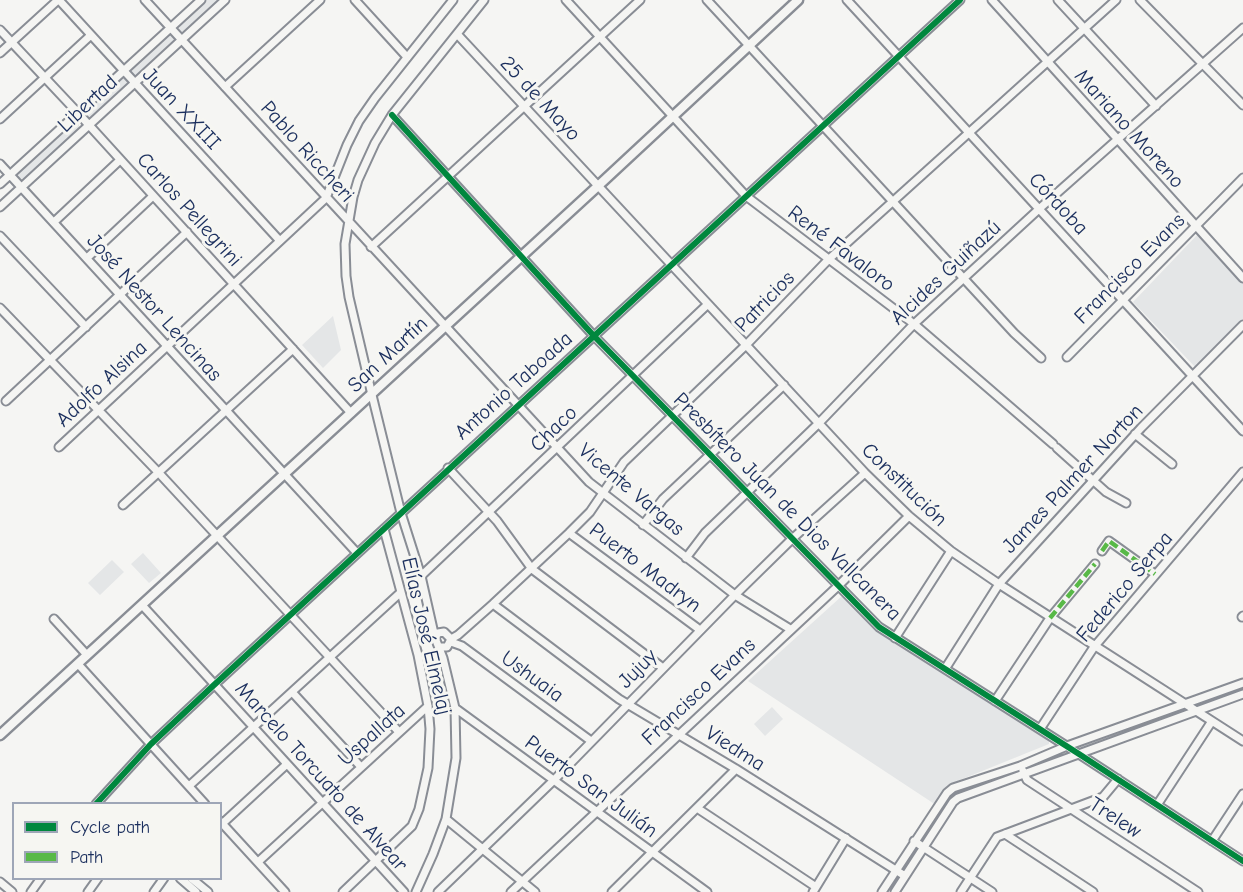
<!DOCTYPE html>
<meta charset="utf-8">
<style>
body{margin:0}
#map{position:relative;width:1243px;height:892px;overflow:hidden;background:#f5f5f3;font-family:"Comic Neue",sans-serif}
canvas{display:block}
.legend{position:absolute;left:12px;top:802px;width:210px;height:78px;box-sizing:border-box;background:#f6f6f2;border:2px solid #9ea6b7;margin:0;padding:8px 10px;list-style:none;font-size:18px;color:#1b2f5e}
.legend li{display:flex;align-items:center;gap:12px;height:30px}
.legend b{width:30px;border:2px solid #9ea6b7}
</style>
<div id="map">
<canvas width="1243" height="892"></canvas>
<ul class="legend">
<li><b style="height:8px;background:#00873e"></b>Cycle path</li>
<li><b style="height:8px;background:#58b947"></b>Path</li>
</ul>
</div>
<script>
const g = document.querySelector('canvas').getContext('2d');
g.lineJoin = 'round';
function fill(path, color) { g.fillStyle = color; g.fill(path, 'evenodd'); }
const poly = rows => new Path2D(rows.map(r => 'M' + r).join(''));
function stroke(path, color, width, dash) { g.strokeStyle = color; g.lineWidth = width; g.lineCap = dash ? 'butt' : 'round'; g.setLineDash(dash || []); g.stroke(path); }
function label(font, color, halo, rows, align = 'center') {
  g.font = font + ' "Comic Neue",sans-serif'; g.lineWidth = 6; g.setLineDash([]); g.textBaseline = 'middle'; g.strokeStyle = halo; g.fillStyle = color; for (const [text, x, y, turn = 0] of rows) {
    g.save(); g.translate(x, y); g.rotate((+turn || 0) * Math.PI / 180); g.textAlign = isNaN(turn) ? turn : align; if (halo) g.strokeText(text, 0, 0); g.fillText(text, 0, 0); g.restore();
  }
}
fill(poly([
 [207,0,220,0,186,31,181,32,179,29,180,25],
 [171,35,175,39,173,43,139,74,136,76,132,74,132,68],
 [125,77,129,81,126,86,92,117,87,119,85,116,86,111,122,78],
 [73,122,79,123,79,129,27,177,24,179,19,178,18,174,19,171],
 [1198,234,1243,282,1243,321,1197,369,1133,302],
 [333,316,341,350,323,368,302,345],
 [143,553,161,573,149,583,131,564],
 [112,560,124,572,100,595,88,583],
 [843,595,874,629,1049,740,1049,744,950,784,936,805,748,681],
 [772,707,783,719,765,736,754,724]
]), '#e4e6e7');
const minor = poly([
 [59,0,280,241],
 [145,0,589,482,735,595,790,629],
 [355,0,407,57],
 [566,0,746,196,914,324,1053,444],
 [707,0,1014,333,1041,358],
 [847,0,1243,431],
 [992,0,1243,278],
 [1058,0,1156,106],
 [1140,0,1243,105],
 [0,30,78,113,351,413],
 [457,34,865,473,909,516,951,551,999,584,1243,741],
 [0,53,58,0],
 [225,87,320,0],
 [392,115,594,336,879,627,1079,754,1243,861],
 [0,119,91,35],
 [0,164,357,553],
 [0,184,201,0],
 [0,207,225,0],
 [54,222,120,160],
 [0,236,86,327],
 [371,247,640,0],
 [87,258,153,196],
 [0,308,158,472,399,732],
 [1067,357,1243,178],
 [6,401,187,232],
 [1135,434,1172,464],
 [59,447,326,198,347,145,359,121,375,98,453,0],
 [1057,448,1106,492,1126,503],
 [448,468,497,521,532,569,663,668],
 [123,505,293,349],
 [643,525,663,499,784,385],
 [569,533,700,630],
 [1102,551,1109,541,1155,574],
 [686,558,705,533,819,423,914,324,1039,209,1243,28],
 [421,576,708,304],
 [493,604,619,699,736,769,905,876],
 [142,605,404,892],
 [1242,617,1243,616],
 [54,619,87,655],
 [435,638,438,633,444,632,451,639,447,647,439,647],
 [895,638,951,551],
 [451,639,458,635,493,604,569,533,590,512,624,462,746,345,828,260,1116,0],
 [451,642,462,646,591,741],
 [78,664,205,804],
 [945,669,999,584,1141,428,1243,325],
 [292,692,361,767],
 [995,701,1050,618,1095,564],
 [455,708,707,892],
 [1040,729,1094,647,1243,472],
 [1023,771,1027,780,1198,892],
 [189,786,400,593],
 [96,804,151,744,214,685,960,0],
 [1157,805,1212,721],
 [697,808,816,887],
 [446,819,535,892],
 [220,821,285,892],
 [223,823,287,764],
 [1005,834,1093,892],
 [914,841,992,892],
 [1212,841,1243,794],
 [258,862,428,706],
 [180,878,196,892],
 [191,878,208,892],
 [0,882,12,892],
 [31,892,41,878],
 [88,892,98,878],
 [154,892,164,878],
 [343,892,412,826,419,809,428,768,430,729,428,706,418,655,384,529],
 [416,892,433,854,446,819,456,758,455,708,443,658,435,638,421,576,401,513,372,395,349,297,346,276,345,244,353,197,358,180,375,143,392,115,484,0],
 [438,892,554,780,735,595,792,539,865,473],
 [511,892,838,586,909,516],
 [612,892,736,769],
 [813,892,846,838],
 [882,892,947,793,953,788,1020,766,1067,746,1243,683],
 [895,892,953,802,958,798,1243,694],
 [961,892,997,837,1103,797,1118,779]
]);
const major = poly([
 [0,735,598,186,798,0]
]);
stroke(minor, '#898d95', 11);
stroke(major, '#898d95', 13);
stroke(minor, '#f5f5f3', 7);
stroke(major, '#f5f5f3', 8);
stroke(poly([
 [1102,551,1109,541,1155,574],
 [1050,618,1095,564]
]), '#58b947', 4.5, [9, 4.5]);
stroke(poly([
 [392,115,594,336,879,627,1079,754,1243,861],
 [96,804,151,744,214,685,960,0]
]), '#00873e', 6);
label('21px', '#1b2f5e', '#f6f6f2', [
 ["25 de Mayo",540,99,47],
 ["Libertad",88,104,-43],
 ["Juan XXIII",181,109,47],
 ["Mariano Moreno",1129,129,48],
 ["Pablo Riccheri",307,152,48],
 ["Córdoba",1058,204,47],
 ["Carlos Pellegrini",189,210,48],
 ["René Favaloro",841,249,37],
 ["Francisco Evans",1130,269,-45],
 ["Alcides Guiñazú",946,273,-43],
 ["Patricios",765,302,-46],
 ["José Nestor Lencinas",154,308,48],
 ["San Martín",388,355,-43],
 ["Adolfo Alsina",102,384,-43],
 ["Antonio Taboada",514,386,-42],
 ["Chaco",554,429,-44],
 ["James Palmer Norton",1073,479,-47],
 ["Constitución",904,485,44],
 ["Vicente Vargas",631,490,40],
 ["Presbítero Juan de Dios Vallcanera",787,507,45],
 ["Puerto Madryn",645,568,37],
 ["Federico Serpa",1125,587,-50],
 ["Elías José Elmelaj",426,636,77],
 ["Jujuy",638,669,-45],
 ["Ushuaia",532,677,36],
 ["Francisco Evans",699,692,-43],
 ["Uspallata",372,735,-42],
 ["Viedma",735,749,32],
 ["Marcelo Torcuato de Alvear",321,777,48],
 ["Puerto San Julián",591,787,36],
 ["Trelew",1115,818,33]
]);
</script>
